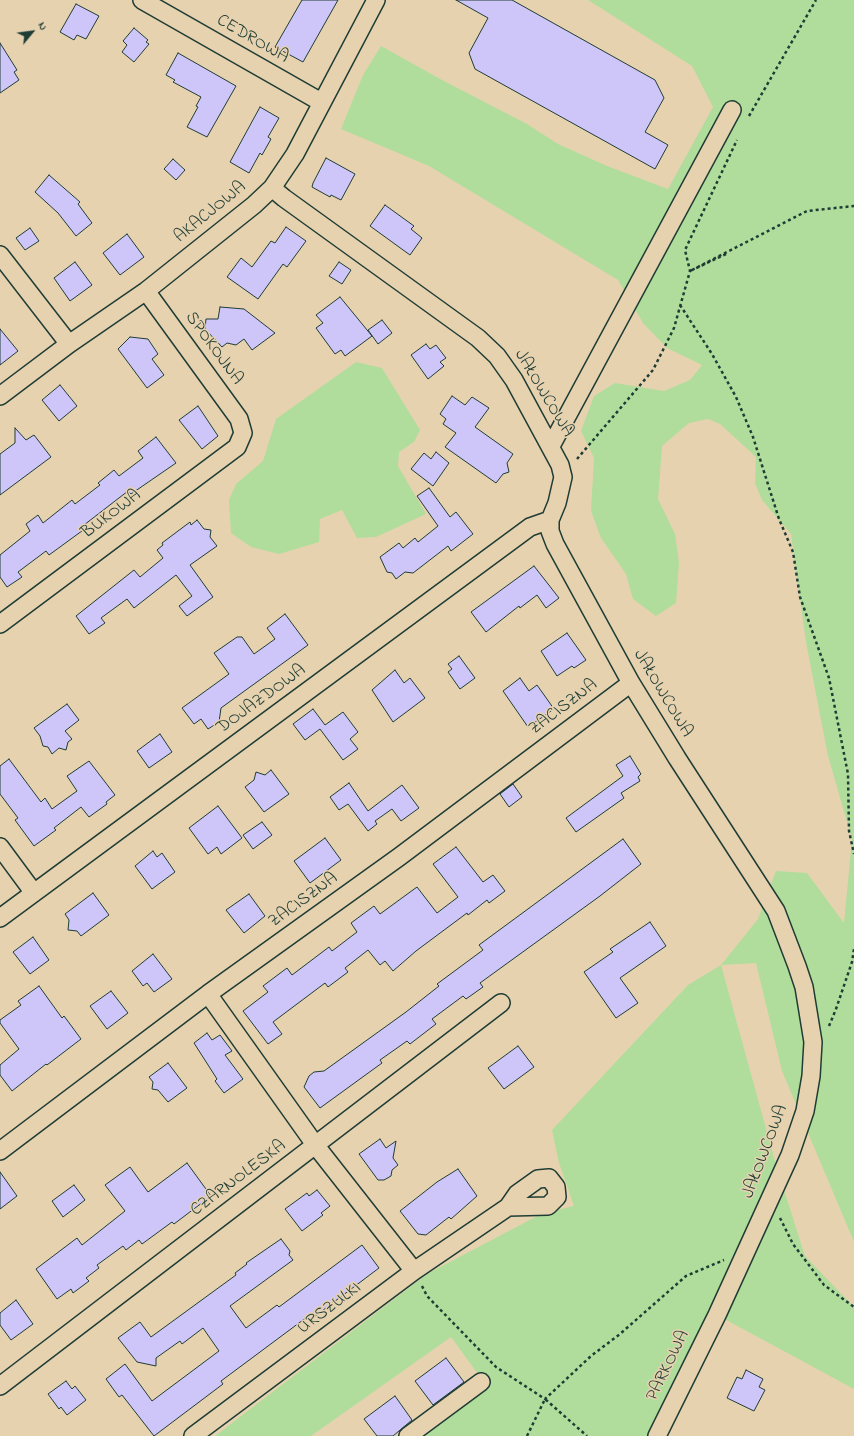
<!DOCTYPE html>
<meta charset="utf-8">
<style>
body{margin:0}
#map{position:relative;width:854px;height:1436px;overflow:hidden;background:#e7d2b0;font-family:"Indie Flower",sans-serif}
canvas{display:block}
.north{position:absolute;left:12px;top:12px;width:40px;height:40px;-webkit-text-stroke:3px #e7d2b0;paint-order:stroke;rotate:61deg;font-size:11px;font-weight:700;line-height:16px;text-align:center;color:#1f3d34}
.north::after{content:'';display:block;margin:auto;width:14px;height:18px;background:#1f3d34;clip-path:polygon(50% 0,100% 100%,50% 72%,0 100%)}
</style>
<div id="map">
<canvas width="854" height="1436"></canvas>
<div class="north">N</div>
</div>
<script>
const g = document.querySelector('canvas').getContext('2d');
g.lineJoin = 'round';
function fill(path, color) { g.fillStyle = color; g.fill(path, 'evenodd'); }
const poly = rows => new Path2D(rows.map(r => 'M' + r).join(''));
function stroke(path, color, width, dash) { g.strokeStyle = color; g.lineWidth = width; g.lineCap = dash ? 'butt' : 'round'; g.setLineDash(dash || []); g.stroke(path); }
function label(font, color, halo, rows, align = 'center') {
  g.font = font + ' "Indie Flower",sans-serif'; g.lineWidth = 3; g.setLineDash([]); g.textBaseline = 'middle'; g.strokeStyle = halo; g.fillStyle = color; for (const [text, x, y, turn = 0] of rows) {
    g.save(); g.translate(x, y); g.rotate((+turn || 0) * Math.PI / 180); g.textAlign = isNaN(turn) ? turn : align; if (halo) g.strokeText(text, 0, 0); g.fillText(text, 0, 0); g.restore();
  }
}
fill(poly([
 [588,0,854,0,854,1242,782,1071,756,963,721,965,776,1165,805,1256,854,1307,854,1389,717,1315,665,1436,418,1436,486,1385,451,1337,311,1436,215,1436,427,1274,543,1213,574,1206,559,1163,552,1130,688,985,721,965,758,919,776,871,807,873,844,923,852,839,828,756,806,642,791,534,762,500,755,483,756,457,720,424,708,419,689,423,662,446,658,499,675,534,679,563,676,603,656,616,633,599,626,574,601,538,591,511,594,458,581,431,594,396,615,383,664,391,690,380,702,365,667,348,643,323,618,280,429,166,341,129,363,75,381,46,442,80,527,124,558,144,607,166,668,189,713,107,692,66],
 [356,362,382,368,420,430,414,442,399,452,398,466,426,514,376,537,357,538,342,510,320,519,319,542,279,554,251,547,231,533,229,500,236,484,263,461,276,419]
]), '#b0dd9c');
const building = poly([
 [302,0,338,0,303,62,275,47,302,0],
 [456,0,512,0,655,80,664,98,645,132,668,145,655,169,475,69,469,53,488,18,456,0],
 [76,4,99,16,86,39,77,35,74,40,60,32,76,4],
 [134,28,148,40,146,42,149,44,134,62,122,52,127,45,123,41,134,28],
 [0,43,17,70,14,72,19,80,0,93,0,43],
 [178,53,236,86,207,137,187,127,198,107,196,106,201,97,173,82,175,80,166,75,178,53],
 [260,107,279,118,268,137,271,139,262,155,260,153,249,173,230,162,260,107],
 [326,158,355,174,341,200,331,195,330,197,312,187,313,183,326,158],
 [173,159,185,170,176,180,164,169,173,159],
 [49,175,80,202,78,204,92,223,76,236,58,213,35,192,49,175],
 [385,205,414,226,411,229,422,238,410,255,370,226,385,205],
 [286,227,306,241,287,267,283,264,258,299,227,277,241,258,252,267,271,241,275,243,286,227],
 [30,228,39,241,25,250,16,238,30,228],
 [127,234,144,257,120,275,103,253,127,234],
 [75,262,92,285,70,301,54,278,75,262],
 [339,262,351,270,342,284,329,276,339,262],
 [340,297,372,336,345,356,341,350,335,354,316,328,323,323,316,315,340,297],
 [220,307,244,309,275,333,252,350,244,339,236,345,227,343,222,347,205,329,206,319,218,319,220,307],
 [382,320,392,333,378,344,368,330,382,320],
 [0,329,18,351,0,365,0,329],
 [130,337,148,339,158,354,152,359,164,375,147,388,118,349,130,337],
 [426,344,430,349,436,345,446,358,440,362,444,366,428,379,411,355,426,344],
 [60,385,77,406,59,421,42,400,60,385],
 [452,396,465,405,472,397,489,408,475,427,513,454,507,463,509,472,503,474,496,483,445,447,456,433,443,424,446,419,440,414,452,396],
 [198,406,218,436,202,449,179,420,198,406],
 [15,428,26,440,34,435,51,457,0,495,0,454,15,443,15,428],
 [156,437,176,463,131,494,128,491,84,525,86,528,49,555,46,551,18,572,22,577,7,587,0,577,0,555,30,531,26,524,38,515,43,523,72,500,75,504,100,485,98,483,114,470,119,476,143,458,138,451,156,437],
 [436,452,449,463,433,486,411,469,424,453,431,459,436,452],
 [429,488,450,517,456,512,473,534,451,551,448,546,413,573,405,572,396,579,392,573,387,572,380,557,399,543,403,548,415,538,418,542,438,526,417,496,429,488],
 [197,520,204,529,211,530,210,537,217,546,190,565,213,597,187,616,179,606,192,596,176,575,134,608,127,599,101,618,105,623,89,634,76,616,134,570,140,577,163,558,157,550,163,545,162,543,190,522,191,525,197,520],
 [534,566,559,598,546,608,537,595,520,608,519,606,486,632,471,612,534,566],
 [285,614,308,645,221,708,219,722,208,729,201,719,194,724,182,708,229,674,214,653,237,637,242,637,254,654,275,639,267,628,285,614],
 [567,633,586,660,574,668,572,666,557,676,541,651,567,633],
 [459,656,475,678,460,689,448,672,452,669,448,664,459,656],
 [395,670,404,683,410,678,425,698,393,722,372,690,395,670],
 [520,678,529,691,537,685,554,709,528,727,503,691,520,678],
 [67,704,79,720,65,731,72,739,68,742,66,750,59,748,52,754,48,747,43,746,40,736,34,728,67,704],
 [313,709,325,725,343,712,358,732,350,739,358,749,343,760,320,729,305,740,293,724,313,709],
 [160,734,172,752,149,768,137,751,160,734],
 [630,756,641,774,638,777,640,781,621,793,624,798,576,832,566,818,623,776,616,765,630,756],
 [9,759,41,802,45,798,52,809,77,791,67,776,89,761,115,795,106,802,107,804,89,817,81,807,54,828,56,830,34,846,15,820,18,818,0,794,0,766,9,759],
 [271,770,289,794,264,812,245,787,254,780,256,772,265,775,271,770],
 [349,783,368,811,402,785,419,808,401,821,392,809,375,821,377,824,368,831,348,804,339,810,330,797,349,783],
 [513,784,522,797,509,807,500,794,513,784],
 [218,806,242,838,221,854,217,847,208,854,189,828,218,806],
 [262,822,272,835,253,849,243,835,262,822],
 [325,838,341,860,310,883,294,861,325,838],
 [623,839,641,864,600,896,480,983,483,987,466,999,463,996,432,1019,436,1024,410,1044,407,1041,380,1060,382,1063,320,1108,304,1087,309,1076,314,1072,324,1071,406,1012,439,986,437,984,483,950,479,945,623,839],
 [456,847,483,882,493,875,505,891,489,903,487,900,468,915,467,913,416,951,393,971,385,961,380,965,368,950,345,968,348,972,328,987,325,983,273,1022,282,1034,268,1044,243,1011,268,992,263,986,287,968,292,975,329,947,332,951,357,932,351,923,374,906,380,914,417,887,437,913,458,897,433,864,456,847],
 [153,851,157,857,162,853,175,872,152,889,135,866,153,851],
 [93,893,109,915,81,936,77,931,68,930,69,920,65,914,93,893],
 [249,894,265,916,244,933,226,910,249,894],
 [650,922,666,946,620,978,638,1003,616,1018,584,972,613,952,610,949,650,922],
 [33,937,49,960,30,974,13,952,33,937],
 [153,954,172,979,154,992,147,983,143,986,132,971,153,954],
 [39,986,62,1018,64,1016,81,1039,47,1065,46,1064,12,1091,0,1075,0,1065,19,1049,0,1023,0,1020,21,1005,18,1001,39,986],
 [111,991,128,1013,107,1029,90,1006,111,991],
 [207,1033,212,1040,220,1035,232,1051,225,1055,243,1079,224,1093,215,1081,217,1079,194,1043,207,1033],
 [518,1046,534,1067,504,1089,488,1068,518,1046],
 [168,1063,187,1088,168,1102,158,1090,152,1089,153,1082,149,1077,168,1063],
 [380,1139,386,1148,396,1141,393,1158,398,1165,392,1170,391,1176,384,1180,378,1180,359,1154,380,1139],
 [187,1163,211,1196,174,1224,172,1222,142,1244,139,1240,126,1250,123,1246,97,1265,99,1268,86,1278,89,1281,73,1293,71,1289,57,1299,36,1269,77,1238,82,1245,125,1211,105,1185,130,1167,148,1192,187,1163],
 [458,1169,477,1196,451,1219,449,1217,426,1235,418,1234,400,1211,437,1182,458,1169],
 [0,1172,17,1196,0,1209,0,1172],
 [74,1185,85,1200,63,1217,52,1201,74,1185],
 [317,1190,330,1206,321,1213,323,1215,302,1231,285,1209,307,1193,309,1196,317,1190],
 [281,1239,290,1251,289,1255,293,1260,230,1306,246,1328,277,1305,279,1307,362,1245,379,1268,310,1320,307,1317,256,1355,221,1381,223,1384,154,1436,122,1395,119,1397,106,1379,125,1364,152,1401,219,1351,203,1328,182,1344,180,1341,156,1358,156,1366,137,1362,118,1338,140,1322,151,1337,236,1275,235,1273,247,1264,246,1263,281,1239],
 [16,1300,33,1324,11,1340,0,1325,0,1313,16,1300],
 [446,1358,464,1382,433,1405,415,1381,446,1358],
 [746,1370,763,1379,759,1387,765,1390,754,1411,727,1398,737,1377,742,1379,746,1370],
 [66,1381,72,1389,75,1386,86,1400,67,1415,61,1407,59,1409,48,1394,66,1381],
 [395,1396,412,1420,393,1436,377,1436,364,1419,395,1396]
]);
fill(building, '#cec5f8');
stroke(building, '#1f3d34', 1);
const minor = poly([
 [142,0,321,102],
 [272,188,284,198,478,338,497,356,514,380,560,465,563,477,557,503,550,520,550,531,555,544,631,683,677,758,776,911,797,966,804,987,813,1042,811,1076,805,1111,790,1155,717,1315,657,1436],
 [0,255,69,344],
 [0,396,69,344,146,291,254,205,272,188,295,154,376,0],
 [551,446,732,110],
 [0,624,237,447,243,433,239,419,146,291],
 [0,847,34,893],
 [0,918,530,527,550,520],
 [208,994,316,1146,414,1271],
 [0,1151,208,994,399,857,631,683],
 [0,1386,501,1003],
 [193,1436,414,1271,508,1207,517,1194,538,1179,549,1178,556,1187,557,1197,548,1206,508,1207],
 [408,1436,481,1382]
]);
stroke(minor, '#1f3d34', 20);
stroke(poly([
 [749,116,816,0],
 [726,254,690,271,807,211,854,206],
 [680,305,712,354,736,397,753,437,779,519,793,552,800,597,829,678,848,774,849,831,854,854],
 [577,459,653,370,674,328,690,271,685,250,737,140],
 [829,1026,836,1009,852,962,854,949],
 [780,1218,793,1244,824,1285,854,1307],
 [422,1286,427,1296,496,1367,545,1399,591,1356,620,1334,686,1276,724,1260],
 [527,1436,545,1399,587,1436]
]), '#1f3d34', 2.5, [3, 3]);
stroke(minor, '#e7d2b0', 17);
label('18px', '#1f3d34', '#e7d2b0', [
 ["CEDROWA",252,40,30],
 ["AKACJOWA",211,213,-39],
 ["SPOKOJNA",213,349,54],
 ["JAŁOWCOWA",543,394,59],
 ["BUKOWA",112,515,-37],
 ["JAŁOWCOWA",662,694,59],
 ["DOJAZDOWA",262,700,-36],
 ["ZACISZNA",564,708,-37],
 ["ZACISZNA",304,901,-36],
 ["JAŁOWCOWA",766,1152,-69],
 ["CZARNOLESKA",239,1179,-37],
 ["URSZULKI",330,1309,-37],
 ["PARKOWA",669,1366,-64]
]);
</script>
